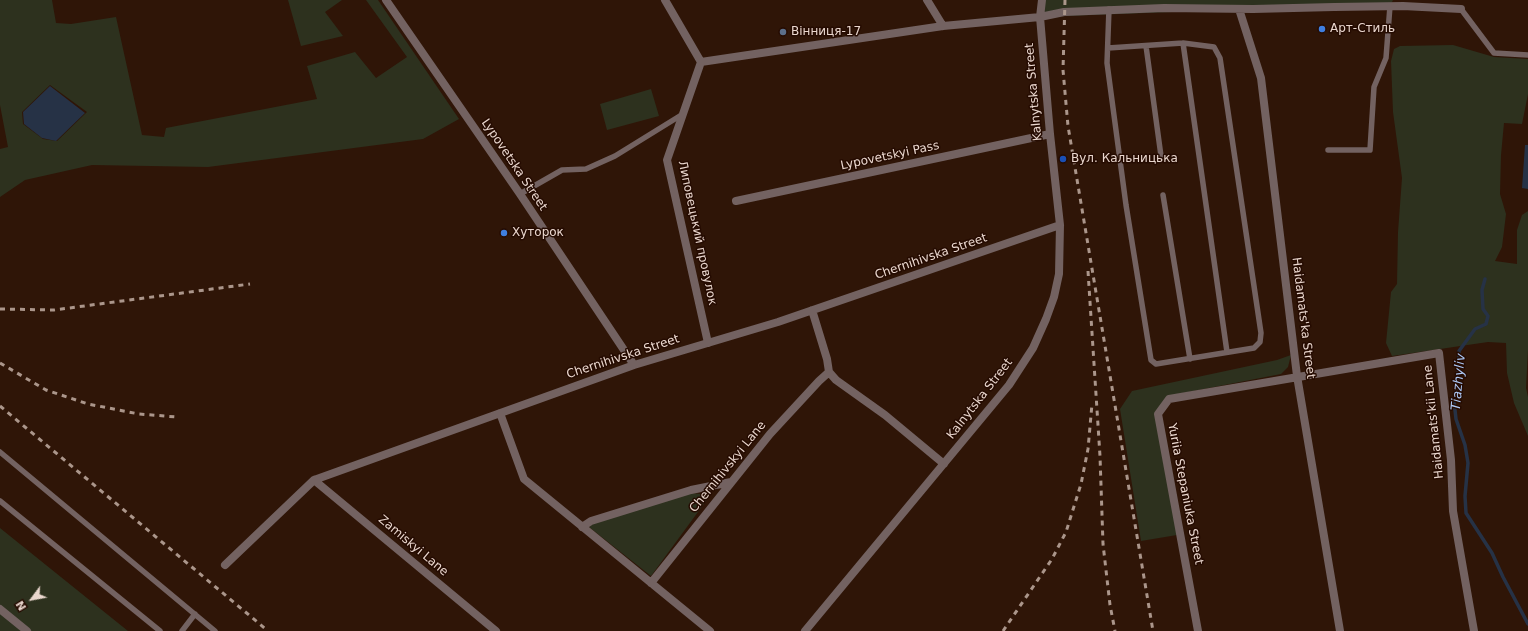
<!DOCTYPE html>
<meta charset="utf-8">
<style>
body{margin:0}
#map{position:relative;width:1528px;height:631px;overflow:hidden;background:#2f1507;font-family:"DejaVu Sans",sans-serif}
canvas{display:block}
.north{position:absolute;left:12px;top:579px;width:40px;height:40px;-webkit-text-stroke:3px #250b01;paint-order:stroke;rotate:238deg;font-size:11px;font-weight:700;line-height:16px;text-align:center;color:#ead7ce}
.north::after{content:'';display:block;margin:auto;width:14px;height:18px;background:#ead7ce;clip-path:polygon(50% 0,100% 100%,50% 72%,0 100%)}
</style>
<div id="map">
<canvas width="1528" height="631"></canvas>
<div class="north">N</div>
</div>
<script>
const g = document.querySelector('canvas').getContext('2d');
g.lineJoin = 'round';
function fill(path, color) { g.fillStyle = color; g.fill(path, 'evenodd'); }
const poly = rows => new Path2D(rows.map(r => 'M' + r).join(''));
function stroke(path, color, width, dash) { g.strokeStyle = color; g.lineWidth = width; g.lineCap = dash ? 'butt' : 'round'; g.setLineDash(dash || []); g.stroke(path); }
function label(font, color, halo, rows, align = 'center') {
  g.font = font + ' "DejaVu Sans",sans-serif'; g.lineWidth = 3; g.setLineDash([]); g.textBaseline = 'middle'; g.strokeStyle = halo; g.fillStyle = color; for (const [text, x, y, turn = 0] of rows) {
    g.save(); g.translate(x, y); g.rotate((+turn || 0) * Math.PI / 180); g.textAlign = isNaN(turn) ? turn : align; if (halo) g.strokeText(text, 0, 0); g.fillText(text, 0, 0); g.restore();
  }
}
fill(poly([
 [0,0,52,0,56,23,71,24,116,17,142,135,164,137,166,128,317,99,307,66,355,52,376,78,407,57,366,0,378,0,459,119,423,139,208,167,92,165,25,180,0,197,0,149,8,147,0,105],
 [50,85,87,112,57,141,43,139,23,124,22,112],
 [288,0,342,0,325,12,343,36,301,46],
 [1042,0,1393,0,1390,6,1253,9,1040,17],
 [1453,45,1494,57,1528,59,1528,94,1522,124,1504,123,1501,155,1500,194,1506,214,1502,247,1495,261,1517,264,1517,230,1522,215,1528,211,1528,350,1526,388,1528,397,1528,436,1514,403,1507,373,1506,343,1488,342,1392,356,1386,343,1391,292,1397,284,1398,232,1402,178,1393,112,1391,61,1394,49,1400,46],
 [651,89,659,116,607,130,600,104],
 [1291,355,1288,367,1281,374,1168,396,1155,413,1177,535,1141,541,1120,409,1132,391,1277,360],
 [690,493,702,494,706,501,651,576,589,527,594,523],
 [0,528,128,631,0,631]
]), '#2d311e');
fill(poly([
 [50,86,85,113,56,141,42,138,24,124,23,112],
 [1525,145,1528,145,1528,189,1522,188]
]), '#263246');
stroke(poly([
 [1485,279,1482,290,1483,309,1488,316,1486,324,1475,329,1459,351,1458,379,1454,401,1456,419,1465,445,1468,463,1465,496,1466,513,1492,553,1503,577,1528,624]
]), '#263246', 3.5);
stroke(poly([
 [1461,9,1494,53,1528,55],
 [1183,43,1227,352],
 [1146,46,1161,156],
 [1108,48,1183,43,1214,47,1220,58,1261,333,1260,342,1254,348,1156,364,1151,360,1126,205,1107,63,1109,9],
 [1328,150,1370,150,1374,87,1386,58,1390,6],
 [520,194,562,170,586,169,615,156,683,114],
 [1163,195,1190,359],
 [0,452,215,631],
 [0,501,160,631],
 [182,631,195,614]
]), '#736261', 5.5);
stroke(poly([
 [386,0,520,194,634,365],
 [665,0,701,62],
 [927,0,943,26],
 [1239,9,1261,78,1297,376,1340,631],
 [701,62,943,26,1040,17,1064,12,1164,8,1253,9,1334,7,1403,6,1461,9],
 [701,62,667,160,708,343],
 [736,201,1050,134],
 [812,310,827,359,829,372,836,380,885,415,944,464],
 [500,413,524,479,710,631],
 [314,480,496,631],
 [582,527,591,521,691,490,731,482],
 [225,565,314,480,634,365,778,322,1060,225],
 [651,583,770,434,819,381,829,372],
 [0,609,27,631],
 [805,631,1009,385,1033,348,1046,319,1054,297,1059,274,1060,225,1050,134,1040,17,1042,0],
 [1198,631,1158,414,1169,399,1439,353,1451,460,1453,511,1474,631]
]), '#736261', 8);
stroke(poly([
 [1065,0,1063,70,1068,126,1153,631],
 [1088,271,1100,456,1103,544,1110,605,1115,631],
 [0,309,54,310,250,284],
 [0,363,46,390,88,404,139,414,177,417],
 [0,406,268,631],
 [1003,631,1052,559,1066,532,1081,484,1088,449,1092,404]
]), '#ab968b', 3, [5, 5]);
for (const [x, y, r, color] of [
 [1322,29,4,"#3f7fe0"],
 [783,32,4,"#5c6f8a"],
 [1063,159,4,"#1a4fb4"],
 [504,233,4,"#3f7fe0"]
]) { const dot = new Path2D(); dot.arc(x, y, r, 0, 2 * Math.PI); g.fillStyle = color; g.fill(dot); stroke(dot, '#250b01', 1.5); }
label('12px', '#ead7ce', '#250b01', [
 ["Арт-Стиль",1330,29],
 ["Вінниця-17",791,32],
 ["Вул. Кальницька",1071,159],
 ["Хуторок",512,233]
], 'left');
label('12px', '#ead7ce', '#250b01', [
 ["Kalnytska Street",1034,92,-95],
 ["Lypovetskyi Pass",890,156,-12],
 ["Lypovetska Street",514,165,56],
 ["Липовецький провулок",697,233,78],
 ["Chernihivska Street",931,257,-19],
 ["Haidamats'ka Street",1303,318,83],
 ["Chernihivska Street",623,357,-18],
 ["Kalnytska Street",980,399,-52],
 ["Haidamats'kii Lane",1434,422,-96],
 ["Chernihivskyi Lane",728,467,-51],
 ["Yuriia Stepaniuka Street",1185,494,79],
 ["Zamiskyi Lane",413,546,40]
]);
label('italic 13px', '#adc8f5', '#250b01', [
 ["Tiazhyliv",1459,382,-85]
]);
</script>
